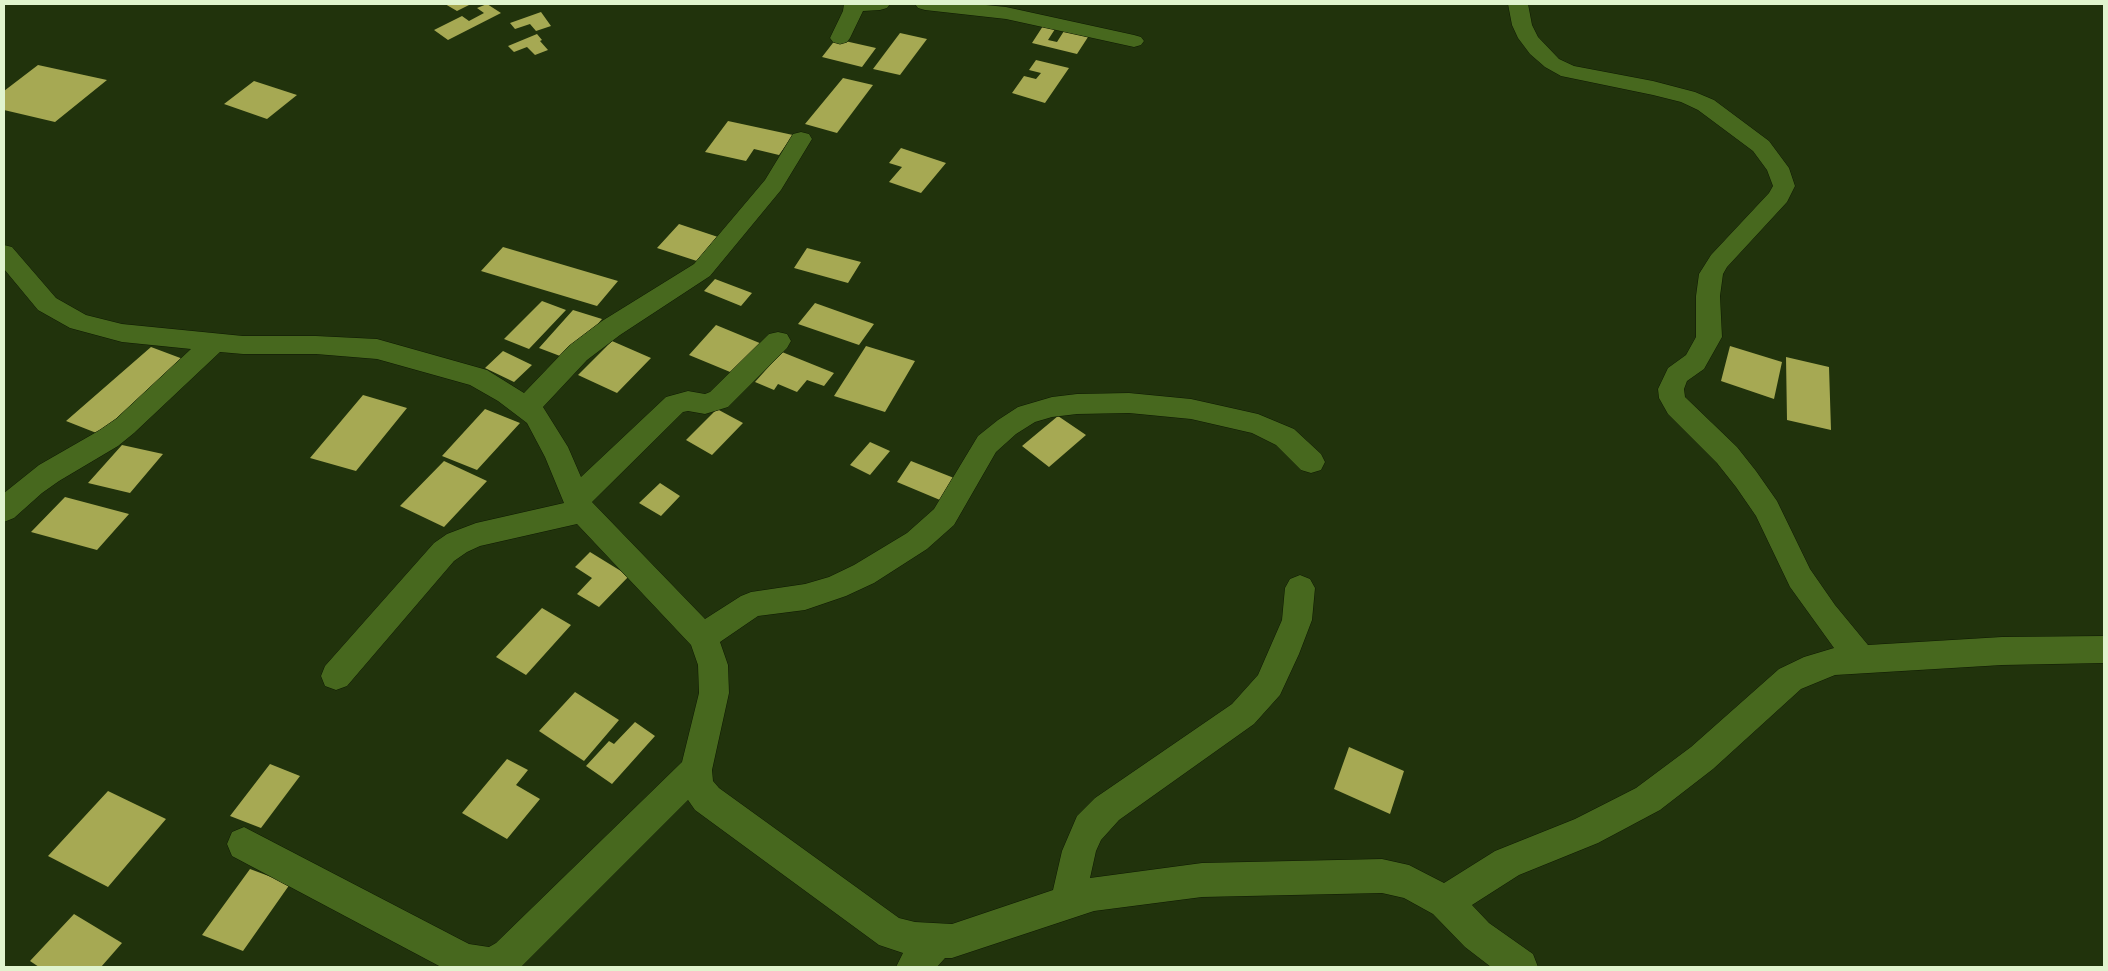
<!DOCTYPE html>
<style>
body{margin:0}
#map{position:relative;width:2108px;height:971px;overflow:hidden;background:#21330c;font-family:"Noto Sans",sans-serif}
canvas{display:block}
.frame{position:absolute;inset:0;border:5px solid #e0f4ce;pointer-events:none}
</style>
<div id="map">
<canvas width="2108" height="971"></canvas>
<div class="frame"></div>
</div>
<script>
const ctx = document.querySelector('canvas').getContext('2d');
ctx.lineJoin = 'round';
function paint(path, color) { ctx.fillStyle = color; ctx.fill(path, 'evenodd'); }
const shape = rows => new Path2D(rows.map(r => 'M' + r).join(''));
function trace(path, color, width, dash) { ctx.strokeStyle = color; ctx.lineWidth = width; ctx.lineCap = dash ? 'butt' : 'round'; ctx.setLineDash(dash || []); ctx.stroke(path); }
const building = shape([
 [445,4,471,4,457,11],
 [487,4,501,13,448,40,434,30,462,16,469,21,484,13,477,8],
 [541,12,551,26,536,31,530,24,515,29,510,23],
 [1043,26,1055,29,1048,40,1057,42,1064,31,1088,37,1077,54,1032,43],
 [900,33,927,39,900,75,873,69],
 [537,34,542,40,540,41,548,50,535,55,527,47,514,52,508,46],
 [836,39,876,48,862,67,822,57],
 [1036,60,1069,68,1045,103,1012,93,1024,76,1036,79,1041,73,1029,70],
 [38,65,107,80,55,122,4,110,4,91],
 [843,78,873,85,837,133,805,124],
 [254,81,297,95,267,119,224,104],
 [728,121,793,135,779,155,754,149,746,161,705,152],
 [901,148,946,163,921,193,889,182,902,167,889,163],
 [679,224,724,239,703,263,657,248],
 [503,247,618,281,597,306,481,271],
 [807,248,861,262,848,283,794,268],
 [715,279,752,293,741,306,704,291],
 [542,301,566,310,529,349,504,339],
 [815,303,874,324,859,345,798,324],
 [573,310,602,319,568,359,539,348],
 [716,325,762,344,735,374,689,355],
 [612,341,651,358,617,393,578,375],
 [866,346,915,361,885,412,834,396],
 [1730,346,1782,362,1774,399,1721,381],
 [151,347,183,359,99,434,66,421],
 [503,351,532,365,514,382,485,368],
 [782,352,834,373,824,386,807,380,797,392,778,384,774,390,755,382],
 [1786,357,1829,367,1831,430,1787,420],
 [363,395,407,408,356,471,310,458],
 [485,409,520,423,477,470,442,456],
 [717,409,743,423,712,455,686,440],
 [1058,416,1086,435,1049,467,1022,446],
 [870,442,890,451,870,475,850,465],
 [122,445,163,454,130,493,88,483],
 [444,461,487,481,444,527,400,506],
 [911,461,954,478,940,500,897,482],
 [660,483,680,496,661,516,639,503],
 [65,497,129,514,97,550,31,532],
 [590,552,629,576,599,607,577,594,592,578,575,567],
 [542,608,571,625,526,675,496,657],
 [575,692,619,720,584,761,539,731],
 [635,722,655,736,612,784,586,766,609,741,614,744],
 [1349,747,1404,771,1390,814,1334,789],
 [507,759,528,770,516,785,540,799,507,839,462,813],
 [270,764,300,776,261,828,230,816],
 [108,791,166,819,108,887,48,856],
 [250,869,290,884,243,951,202,935],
 [74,914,122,943,101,967,39,967,30,961]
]);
const street = shape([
 [844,4,890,4,887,8,880,10,863,11,850,38,847,42,840,44,833,42,830,38,843,11,844,4],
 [915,4,976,4,1006,7,1134,35,1141,37,1144,41,1141,45,1134,47,1006,19,925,10,918,8,915,4],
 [1508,4,1528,4,1532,25,1538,37,1559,59,1574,66,1653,81,1695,92,1714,100,1769,141,1789,168,1795,186,1787,202,1727,267,1723,274,1720,296,1722,337,1704,369,1687,381,1684,389,1685,397,1737,447,1756,471,1777,501,1810,569,1835,605,1868,645,2002,637,2104,636,2104,663,2002,665,1835,675,1801,689,1713,769,1660,810,1598,843,1519,875,1472,905,1489,923,1533,954,1538,967,1491,967,1465,947,1433,914,1404,898,1382,893,1202,897,1094,911,952,958,945,958,937,967,896,967,903,953,879,945,695,810,688,800,521,967,441,967,232,856,227,844,232,832,244,827,469,944,489,947,496,943,682,762,699,693,698,665,691,645,577,524,480,546,467,552,454,561,347,686,336,690,325,686,321,676,325,666,434,543,447,534,476,523,564,503,545,457,527,423,498,401,470,385,377,359,316,354,243,354,220,352,134,433,118,446,59,481,42,493,14,518,4,522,4,493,39,465,100,430,116,419,191,349,122,342,70,328,38,310,4,269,4,245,12,247,56,298,86,315,122,324,243,336,316,336,377,339,487,370,524,393,569,346,602,321,694,264,765,180,793,134,801,132,809,134,812,139,781,190,710,276,620,335,587,360,543,407,568,447,581,477,666,397,688,391,705,394,710,392,769,334,778,332,787,334,791,341,787,348,728,407,705,414,688,411,683,412,592,502,705,619,741,596,751,592,805,584,829,577,854,565,907,533,934,509,978,436,998,420,1018,407,1052,397,1077,394,1129,393,1191,399,1258,414,1294,429,1321,454,1325,462,1321,470,1311,473,1301,470,1276,445,1252,433,1191,419,1129,413,1077,414,1052,417,1035,422,1016,434,996,452,954,525,927,549,874,583,846,596,805,610,758,616,720,642,728,665,729,693,712,770,713,781,719,788,899,918,915,922,952,924,1053,890,1062,851,1077,816,1095,798,1232,704,1258,675,1282,620,1285,588,1290,579,1300,575,1310,579,1315,588,1312,620,1299,654,1280,695,1254,724,1119,820,1101,840,1096,851,1090,878,1202,863,1382,859,1409,865,1444,883,1495,851,1575,819,1636,788,1691,747,1779,669,1804,657,1834,648,1790,587,1756,516,1736,487,1717,463,1668,414,1659,398,1658,389,1668,368,1686,355,1696,337,1696,296,1699,274,1711,255,1769,193,1773,186,1767,170,1753,151,1698,110,1681,102,1653,95,1561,76,1545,67,1530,54,1518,38,1512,25,1508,4]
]);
paint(building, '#a6a953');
trace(street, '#0e1903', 1);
paint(street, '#47681e');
</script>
